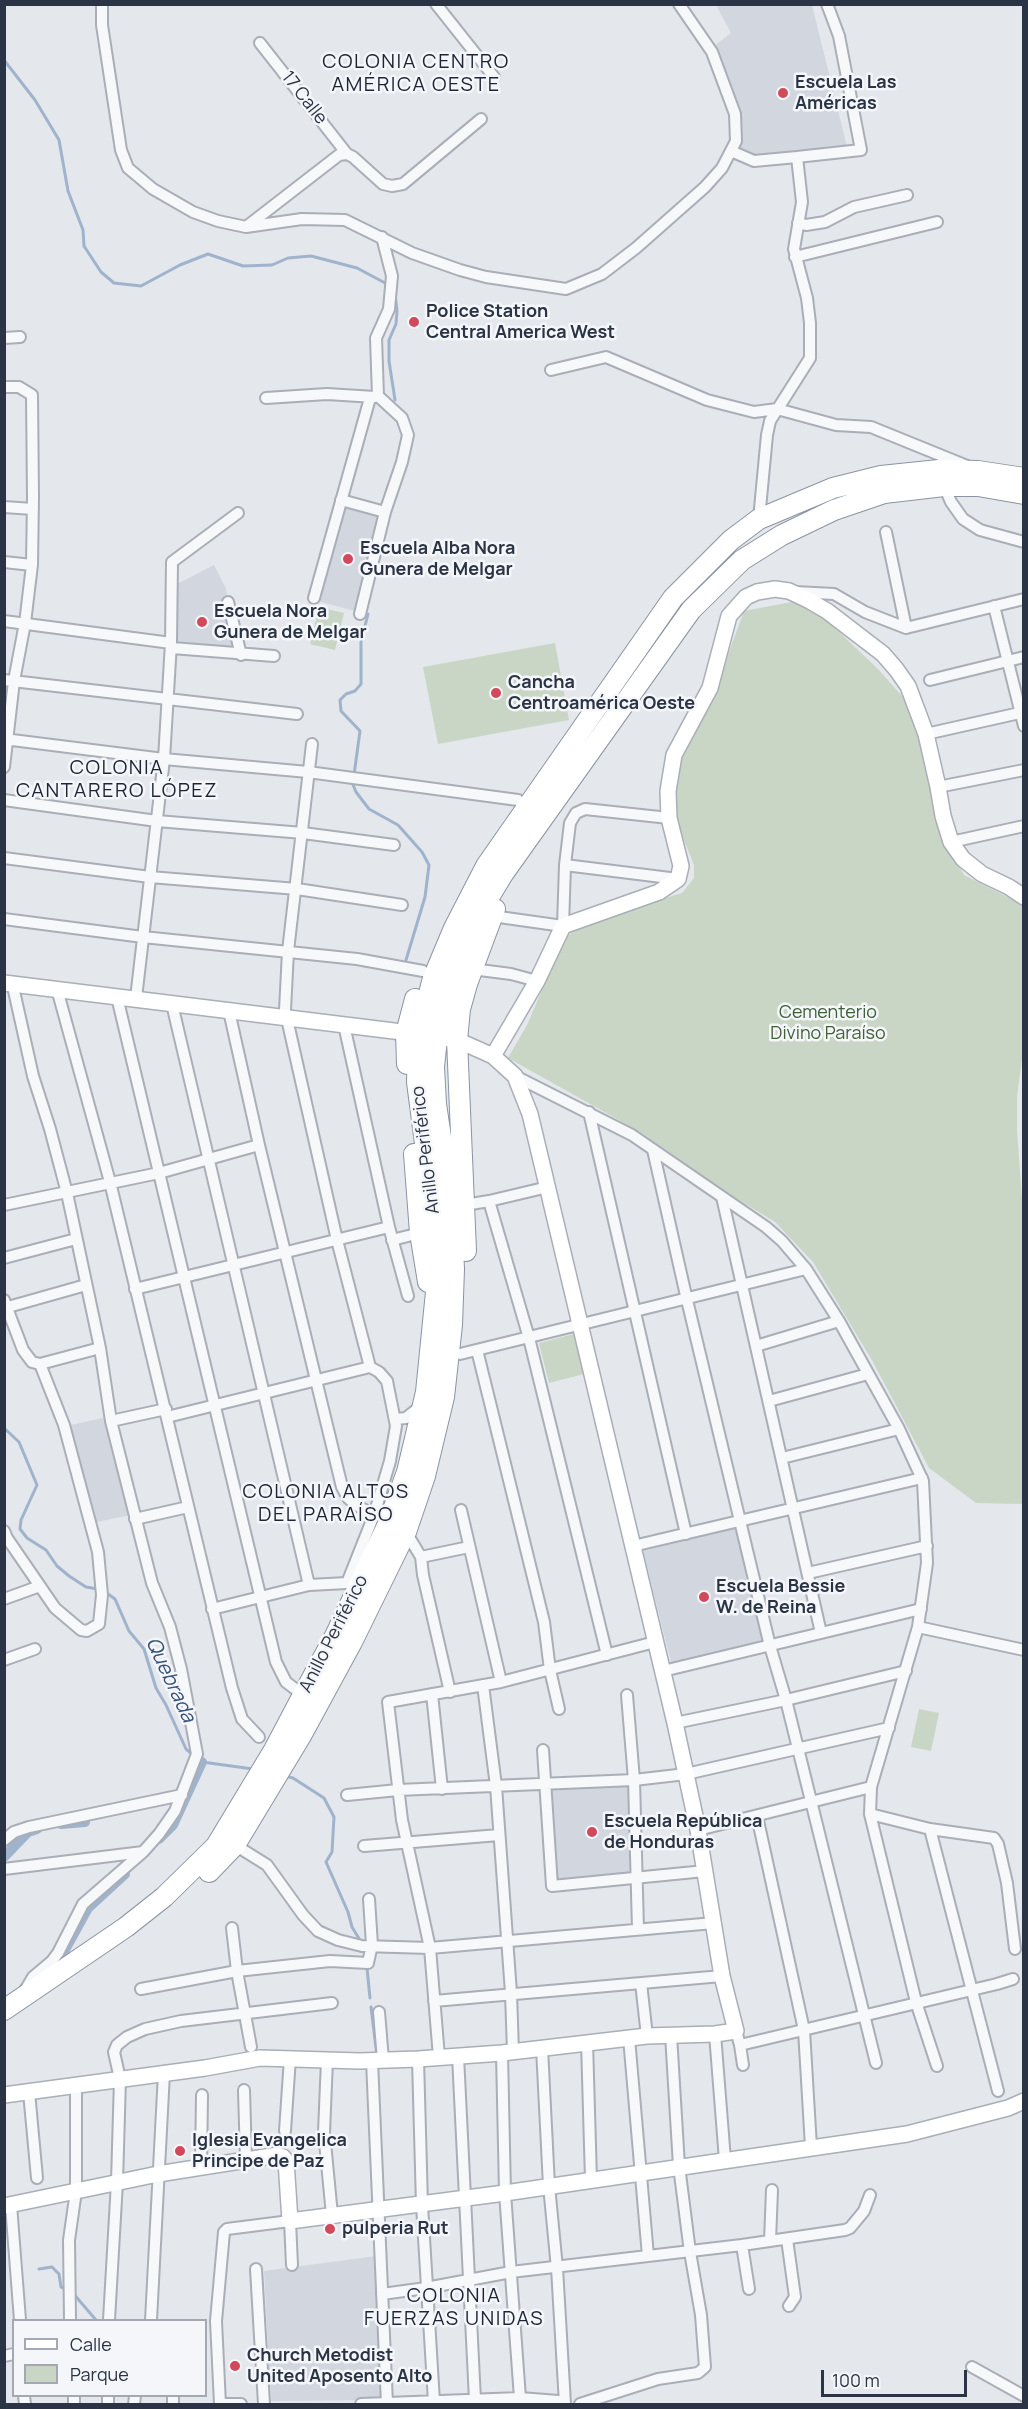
<!DOCTYPE html>
<meta charset="utf-8">
<style>
body{margin:0}
#map{position:relative;width:1028px;height:2409px;overflow:hidden;background:#e4e7ec;font-family:Manrope,sans-serif}
canvas{display:block}
.frame{position:absolute;inset:0;border:6px solid #2b3445;pointer-events:none}
.legend{position:absolute;left:12px;top:2319px;width:195px;height:78px;box-sizing:border-box;background:#f4f6f9;border:2px solid #a4a8b1;margin:0;padding:8px 10px;list-style:none;font-size:18px;color:#2b3445}
.legend li{display:flex;align-items:center;gap:12px;height:30px}
.legend b{width:30px;border:2px solid #a4a8b1}
.scale{position:absolute;left:821px;top:2370px;width:146px;height:27px;box-sizing:border-box;border:3px solid #2b3445;border-top:0;padding-left:8px;font-size:18px;line-height:21px;white-space:nowrap;color:#2b3445;-webkit-text-stroke:4px #f4f6f9;paint-order:stroke}
</style>
<div id="map">
<canvas width="1028" height="2409"></canvas>
<div class="frame"></div>
<ul class="legend">
<li><b style="height:8px;background:#fff"></b>Calle</li>
<li><b style="height:16px;background:#c9d6c5"></b>Parque</li>
</ul>
<div class="scale">100 m</div>
</div>
<script>
const ctx = document.querySelector('canvas').getContext('2d');
ctx.lineJoin = 'round';
function paint(path, color) { ctx.fillStyle = color; ctx.fill(path, 'evenodd'); }
const shape = rows => new Path2D(rows.map(r => 'M' + r).join(''));
function trace(path, color, width, dash) { ctx.strokeStyle = color; ctx.lineWidth = width; ctx.lineCap = dash ? 'butt' : 'round'; ctx.setLineDash(dash || []); ctx.stroke(path); }
function label(font, color, halo, rows, align = 'center') {
  ctx.font = font + ' Manrope,sans-serif'; ctx.lineWidth = 5; ctx.setLineDash([]); ctx.textBaseline = 'middle'; ctx.strokeStyle = halo; ctx.fillStyle = color; for (const [text, x, y, turn = 0] of rows) {
    ctx.save(); ctx.translate(x, y); ctx.rotate((+turn || 0) * Math.PI / 180); ctx.textAlign = isNaN(turn) ? turn : align; if (halo) ctx.strokeText(text, 0, 0); ctx.fillText(text, 0, 0); ctx.restore();
  }
}
const built = shape([
 [716,5,812,5,847,147,756,159,737,151,739,114,726,73,713,47,731,33],
 [343,507,378,517,355,611,317,601],
 [214,565,226,589,227,599,223,600,237,650,174,645,175,585],
 [107,1417,130,1515,92,1523,67,1426],
 [735,1528,766,1644,672,1666,643,1551],
 [631,1785,633,1876,556,1884,549,1787],
 [376,2256,382,2400,271,2401,264,2271]
]);
const green = shape([
 [792,602,815,609,878,669,902,696,915,723,943,837,964,875,1023,905,1024,1044,1017,1096,1017,1130,1024,1227,1023,1504,976,1503,929,1468,873,1362,813,1262,775,1222,726,1192,642,1133,508,1058,527,1025,564,939,576,929,616,913,682,893,694,878,694,865,674,815,676,780,680,755,714,693,744,611],
 [319,607,344,613,335,650,310,644],
 [555,643,569,720,438,744,423,667],
 [578,1333,588,1373,549,1383,539,1343],
 [919,1709,939,1713,931,1751,911,1747]
]);
const stream = shape([
 [4,60,35,100,59,140,68,191,83,230,84,246,101,272,114,283,141,286,180,265,208,254,243,266,272,265,288,258,311,256,357,268,387,284],
 [395,293,397,311,396,324,389,340,389,361,395,400],
 [354,775,360,731,341,711,340,700,346,694,355,691,361,684,361,642,368,614],
 [352,782,356,792,369,809,398,825,422,852,429,865,425,897,406,960],
 [4,1428,19,1442,37,1485,21,1520,20,1529,27,1538,46,1550,57,1566,69,1576,86,1587,98,1589],
 [104,1591,115,1599,129,1631,144,1649,156,1688,166,1705,186,1749,193,1755],
 [199,1759,202,1762,253,1769],
 [285,1776,293,1778,324,1798,334,1817,332,1852,326,1862,348,1912,352,1927,361,1942],
 [367,1968,370,1998],
 [371,2007,377,2056],
 [39,2269,52,2267,59,2274,61,2287,66,2289],
 [72,2292,96,2320]
]);
const canal = shape([
 [61,1824,85,1822],
 [159,1839,173,1825,202,1762],
 [4,1857,28,1832,37,1829],
 [56,1966,88,1908,125,1874]
]);
const street = shape([
 [102,4,102,25,121,150,128,168,153,189,193,212,218,221,246,227,302,219,345,220,412,253,460,270,486,277,566,289,602,274,636,248,705,187,722,168,736,141,735,114,712,52,679,4],
 [436,4,494,77],
 [260,43,347,154],
 [731,151,754,161,797,157,802,202,794,249,807,298,810,323,810,358,770,421,767,435,759,519],
 [797,157,861,150,839,36,827,4],
 [798,223,806,225,825,222,854,207,907,195],
 [246,227,339,155,347,154,353,157,383,184,392,186,403,184,481,119],
 [795,257,937,222],
 [4,338,20,337],
 [551,370,606,357,707,400,754,412,777,409,836,425,871,427,967,466],
 [4,387,19,387,32,395,33,497,32,565,25,623,14,681,4,767],
 [266,398,327,394,375,397],
 [944,486,951,502,963,519,980,530,1024,542],
 [341,500,385,512],
 [4,507,33,509],
 [886,532,906,628],
 [4,562,32,565],
 [795,592,834,594,865,612,906,628,1024,599],
 [314,598,370,398],
 [228,602,241,655],
 [994,606,1024,726],
 [360,614,385,512,402,462,408,435,402,418,378,396,376,338,389,309,392,276,382,237],
 [4,621,171,643,164,759,136,998],
 [171,643,172,562,238,513],
 [172,648,274,656],
 [4,680,297,714],
 [930,680,1024,657],
 [926,734,1024,712],
 [4,739,164,759,308,772,518,800],
 [938,787,1024,770],
 [4,800,157,821,303,833,394,845],
 [951,842,1024,826],
 [4,858,150,877,297,889,402,905],
 [565,865,678,879],
 [492,916,563,926,565,865,570,823,576,813,585,809,669,818],
 [4,919,143,937,357,959,423,971],
 [472,969,511,974,537,981],
 [12,982,33,1076,50,1129,67,1193,100,1348,111,1421,152,1583,170,1627,181,1669,197,1754,175,1811,159,1834,143,1852,83,1904,58,1953,52,1961,33,1977,24,1992],
 [57,989,110,1182,232,1688,242,1719,259,1737],
 [117,997,276,1662,286,1682,303,1695],
 [172,1004,309,1585],
 [229,1011,259,1145,342,1487,348,1498,356,1505,374,1515],
 [344,1025,389,1227,408,1296],
 [515,1076,632,1135,766,1227,782,1241,806,1269,839,1321,899,1429,923,1481,927,1563,918,1627,871,1787,870,1814,916,2002,937,2066],
 [589,1112,686,1534],
 [653,1150,687,1300,770,1646,786,1700,876,2063],
 [722,1197,821,1633],
 [489,1201,548,1187],
 [4,1205,159,1173,259,1145],
 [465,1205,489,1201,529,1338,607,1655],
 [392,1240,420,1233],
 [4,1258,76,1239],
 [135,1289,389,1227],
 [4,1300,23,1350,32,1362,40,1364],
 [8,1307,86,1285],
 [756,1346,839,1321],
 [477,1350,544,1622,550,1670,559,1709],
 [460,1354,806,1269],
 [769,1401,868,1374],
 [167,1417,370,1367],
 [396,1419,406,1418,421,1406],
 [111,1421,166,1409],
 [782,1458,899,1429],
 [461,1510,501,1682],
 [135,1519,188,1507],
 [4,1531,7,1538,55,1608,81,1630,87,1631,99,1624,102,1595,98,1552,64,1425,40,1364,100,1348],
 [406,1532,421,1557,423,1575,450,1692],
 [633,1546,922,1478],
 [421,1557,469,1547],
 [808,1573,927,1546],
 [4,1599,40,1586],
 [212,1609,309,1585,347,1583,374,1515,390,1461,396,1426,387,1381,379,1372,370,1367,337,1240,285,1010,288,951,312,744],
 [918,1627,1024,1650],
 [4,1660,35,1649],
 [663,1671,921,1609],
 [483,1685,496,1786,511,1993,513,2052],
 [432,1694,442,1789],
 [627,1695,634,1780,638,1929],
 [675,1723,786,1700,906,1671],
 [543,1750,552,1886,705,1871],
 [347,1795,398,1790,634,1780,686,1774,889,1728],
 [870,1814,930,1829,994,1838,998,1844,1007,1883,1015,1949],
 [757,1816,804,2030,811,2147],
 [930,1829,998,2091],
 [698,1830,871,1787],
 [4,1840,14,1832,29,1827,182,1795],
 [235,1845,267,1865,303,1915,318,1931,338,1940,362,1946,430,1948,714,1923],
 [364,1846,499,1835],
 [4,1869,143,1852],
 [232,1928,237,1971,251,2047],
 [641,1983,647,2036],
 [141,1989,237,1971,330,1961,368,1963,372,1945,369,1899],
 [434,2001,722,1976],
 [379,2012,383,2060],
 [736,2031,740,2045,997,1984,1013,1979],
 [715,2034,725,2160],
 [629,2038,648,2256],
 [587,2042,591,2180],
 [740,2045,743,2065],
 [542,2048,549,2186,557,2268,565,2404],
 [502,2053,505,2193,520,2398],
 [458,2056,475,2400],
 [439,2057,430,1948,402,1820,388,1702,501,1682,655,1642],
 [418,2059,422,2205,434,2402],
 [327,2060,324,2132,332,2215],
 [372,2061,387,2404],
 [244,2090,246,2160],
 [29,2092,37,2178],
 [285,2131,290,2058],
 [201,2167,202,2095],
 [11,2205,20,2320],
 [787,2239,795,2297,789,2306],
 [770,2241,772,2190],
 [742,2245,749,2289],
 [256,2269,264,2404],
 [382,2294,426,2288,511,2272,742,2245,845,2230,850,2228,864,2211,870,2195],
 [70,2320,69,2240,76,2191,76,2086],
 [109,2320,117,2182,120,2079,114,2052,117,2045,127,2037,145,2029,181,2021,332,2003],
 [151,2320,164,2073],
 [4,2356,14,2354],
 [972,2367,1024,2396],
 [24,2396,25,2404],
 [74,2396,74,2404],
 [108,2396,108,2404],
 [173,2396,173,2404],
 [134,2404,135,2396],
 [220,2404,216,2321,224,2232,227,2229,290,2221,292,2265],
 [220,2404,241,2404],
 [361,2404,520,2398,558,2401,561,2404],
 [580,2404,658,2379,698,2373,705,2367,701,2315,690,2252,679,2166,671,2035]
]);
const secondary = shape([
 [4,983,410,1033],
 [493,1056,537,981,563,926,659,892,678,879,681,866,669,818,668,791,674,755,710,688,729,616,746,597,757,592,775,589,789,591,808,600,827,611,883,654,896,669,908,686,926,734,938,787,943,816,951,842,963,859,982,874,1009,887,1024,897],
 [4,2095,205,2068,260,2058,360,2061,418,2059,502,2053,647,2036,715,2034,736,2031,722,1976,698,1830,675,1723,530,1114,515,1076,493,1056,457,1040,449,1039],
 [4,2206,158,2174,278,2155,283,2157,286,2161,290,2221,505,2193,907,2134,1008,2108,1024,2101]
]);
const highway = shape([
 [407,1064,406,1033,415,999],
 [414,1154,420,1233,428,1282],
 [466,1251,457,1040,460,1009,467,984,495,909],
 [209,1872,235,1845,302,1734,352,1642,406,1532,425,1476,444,1397,452,1325,454,1269,451,1204,436,1104,434,1067,438,1029,443,1005,467,940,483,907,503,874,691,610,742,560,782,535,834,510,884,493,944,486,978,486,1024,494],
 [4,2010,126,1927,164,1897,216,1846,274,1750,303,1695,335,1636,387,1526,407,1472,426,1392,438,1272,435,1220,417,1082,418,1050,424,1013,433,978,454,928,486,866,673,598,731,540,759,519,833,488,881,476,939,470,978,471,1024,478]
]);
const markers = [
 [783,93,6,"#d1495b"],
 [414,322,6,"#d1495b"],
 [348,559,6,"#d1495b"],
 [202,622,6,"#d1495b"],
 [496,693,6,"#d1495b"],
 [704,1597,6,"#d1495b"],
 [592,1832,6,"#d1495b"],
 [180,2151,6,"#d1495b"],
 [330,2229,6,"#d1495b"],
 [235,2366,6,"#d1495b"]
];
const poiNames = [
 ["Escuela Las",795,83],
 ["Américas",795,104],
 ["Police Station",426,312],
 ["Central America West",426,333],
 ["Escuela Alba Nora",360,549],
 ["Gunera de Melgar",360,570],
 ["Escuela Nora",214,612],
 ["Gunera de Melgar",214,633],
 ["Cancha",508,683],
 ["Centroamérica Oeste",508,704],
 ["Escuela Bessie",716,1587],
 ["W. de Reina",716,1608],
 ["Escuela República",604,1822],
 ["de Honduras",604,1843],
 ["Iglesia Evangelica",192,2141],
 ["Principe de Paz",192,2162],
 ["pulperia Rut",342,2229],
 ["Church Metodist",247,2356],
 ["United Aposento Alto",247,2377]
];
const streetNames = [
 ["17 Calle",304,98,52],
 ["Anillo Periférico",426,1150,-97],
 ["Anillo Periférico",334,1634,-63]
];
const parkNames = [
 ["Cementerio",828,1013],
 ["Divino Paraíso",828,1034]
];
const neighbourhoodNames = [
 ["COLONIA CENTRO",416,62],
 ["AMÉRICA OESTE",416,85],
 ["COLONIA",117,768],
 ["CANTARERO LÓPEZ",117,791],
 ["COLONIA ALTOS",326,1492],
 ["DEL PARAÍSO",326,1515],
 ["COLONIA",454,2296],
 ["FUERZAS UNIDAS",454,2319]
];
const waterNames = [
 ["Quebrada",170,1680,65]
];
paint(built, '#d2d6de');
paint(green, '#c9d6c5');
trace(stream, '#9fb4cc', 3);
trace(canal, '#9fb4cc', 10);
trace(street, '#a9aeb7', 14);
trace(secondary, '#a9aeb7', 18);
trace(highway, '#8b94a3', 22);
trace(street, '#f7f8fa', 10);
trace(secondary, '#fff', 15);
trace(highway, '#fff', 20);
for (const [x, y, r, color] of markers) { const dot = new Path2D(); dot.arc(x, y, r, 0, 2 * Math.PI); ctx.fillStyle = color; ctx.fill(dot); trace(dot, '#f4f6f9', 2); }
label('bold 18px', '#2b3445', '#f4f6f9', poiNames, 'left');
label('18px', '#2b3445', '#f4f6f9', streetNames);
label('18px', '#3f6138', '#f4f6f9', parkNames);
ctx.letterSpacing = '1.5px';
label('20px', '#1d2536', '#f4f6f9', neighbourhoodNames);
ctx.letterSpacing = '0px';
label('italic 20px', '#34527a', '#f4f6f9', waterNames);
</script>
